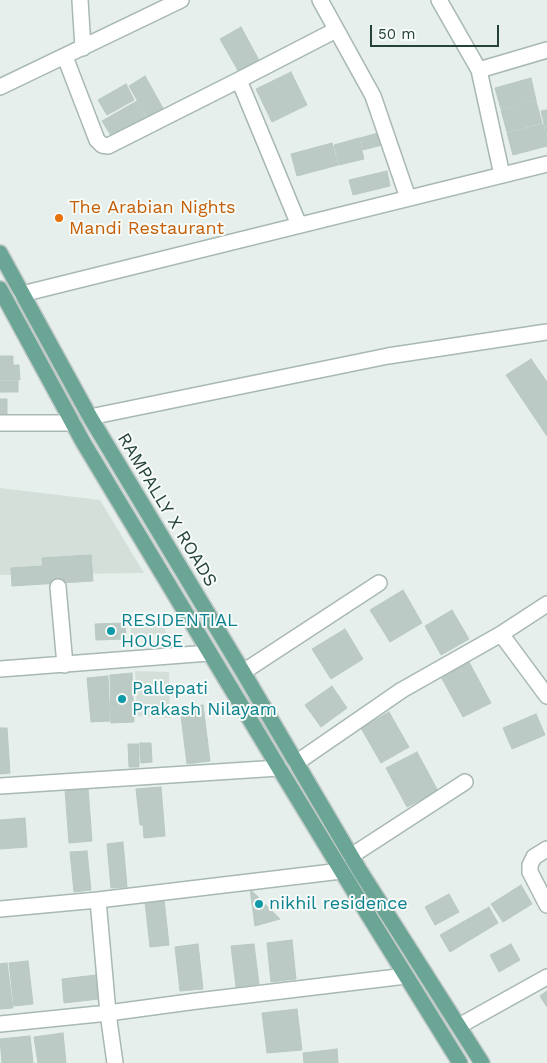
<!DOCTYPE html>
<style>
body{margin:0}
#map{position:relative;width:547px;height:1063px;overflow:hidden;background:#e6efeb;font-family:"Work Sans",sans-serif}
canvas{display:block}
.scale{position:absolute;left:370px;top:25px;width:129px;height:22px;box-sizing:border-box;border:2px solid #24423a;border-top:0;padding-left:6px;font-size:15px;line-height:18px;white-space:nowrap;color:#24423a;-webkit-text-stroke:4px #f7fbf9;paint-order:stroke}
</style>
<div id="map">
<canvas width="547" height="1063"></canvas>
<div class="scale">50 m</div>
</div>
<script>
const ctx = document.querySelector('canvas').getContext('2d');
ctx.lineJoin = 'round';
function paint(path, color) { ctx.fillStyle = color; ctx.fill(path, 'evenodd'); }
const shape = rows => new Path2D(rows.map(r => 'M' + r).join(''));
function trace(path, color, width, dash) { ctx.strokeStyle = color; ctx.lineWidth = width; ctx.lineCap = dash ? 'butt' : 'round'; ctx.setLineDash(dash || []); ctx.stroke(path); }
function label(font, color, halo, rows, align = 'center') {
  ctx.font = font + ' "Work Sans",sans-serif'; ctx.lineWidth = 4; ctx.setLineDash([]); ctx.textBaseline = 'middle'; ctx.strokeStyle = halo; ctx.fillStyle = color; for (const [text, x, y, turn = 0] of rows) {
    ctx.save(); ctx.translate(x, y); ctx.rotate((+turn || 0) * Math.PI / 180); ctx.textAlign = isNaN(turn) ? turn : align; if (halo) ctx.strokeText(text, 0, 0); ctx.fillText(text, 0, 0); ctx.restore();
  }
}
const built = shape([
 [0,488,100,500,144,573,0,575],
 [163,620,166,633,132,637,129,622],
 [135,671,169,672,170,718,137,716]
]);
const building = shape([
 [241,27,260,62,240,74,220,39,241,27],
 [291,72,307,105,272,122,256,89,291,72],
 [145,76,164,110,148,119,129,86,145,76],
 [531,78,536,100,501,109,495,88,531,78],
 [126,84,134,100,107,115,98,100,126,84],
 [137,101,146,118,112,137,102,121,137,101],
 [536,101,542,123,507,132,501,110,536,101],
 [547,110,547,135,541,111,547,110],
 [543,124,547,139,547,146,513,155,507,133,543,124],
 [378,133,382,145,363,150,360,138,378,133],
 [359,138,364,159,339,165,334,145,359,138],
 [332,143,338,165,297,176,291,154,332,143],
 [387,171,390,186,353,195,349,180,387,171],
 [0,356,13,356,13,365,19,365,20,380,0,380,0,356],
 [531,359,547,382,547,436,506,375,531,359],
 [0,381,18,381,18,392,0,392,0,381],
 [0,399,7,399,7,417,0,417,0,399],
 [91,555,93,581,12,586,11,568,43,566,42,558,91,555],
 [403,590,422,623,390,642,370,610,403,590],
 [452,610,469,639,441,655,425,626,452,610],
 [125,623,126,639,96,640,95,624,125,623],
 [345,629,363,659,331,679,312,649,345,629],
 [469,662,491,703,463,717,441,677,469,662],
 [132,673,134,722,111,723,110,675,132,673],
 [108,676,110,721,91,722,87,678,108,676],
 [332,686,347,708,321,727,305,705,332,686],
 [203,705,210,761,187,764,180,708,203,705],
 [389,712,409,747,381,763,361,728,389,712],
 [536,714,545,735,512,749,503,728,536,714],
 [0,728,7,728,10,773,0,774,0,728],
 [140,743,151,743,152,762,141,763,140,743],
 [128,744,139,744,139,767,129,767,128,744],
 [417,752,438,791,407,807,386,768,417,752],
 [161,787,165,836,144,838,143,825,140,825,136,789,161,787],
 [88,788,92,841,69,843,65,790,88,788],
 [25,818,27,847,0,849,0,820,25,818],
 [123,842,127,887,111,888,107,844,123,842],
 [87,851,91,890,74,892,70,852,87,851],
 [521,885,532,904,503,922,491,904,521,885],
 [250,889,280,919,255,926,250,889],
 [449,894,459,912,435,925,425,907,449,894],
 [164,899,169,945,150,947,145,902,164,899],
 [489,907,498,923,450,952,440,935,489,907],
 [292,940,296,979,271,982,267,943,292,940],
 [198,944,203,989,180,991,175,947,198,944],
 [254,944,259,984,236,987,231,946,254,944],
 [511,944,520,960,499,972,490,955,511,944],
 [28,961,33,1004,14,1006,9,963,28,961],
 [7,963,13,1008,0,1009,0,964,7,963],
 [96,975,99,999,64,1003,62,979,96,975],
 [547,991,547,1007,540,996,547,991],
 [297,1009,302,1050,267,1053,262,1013,297,1009],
 [63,1033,66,1063,38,1063,34,1037,63,1033],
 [30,1036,33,1063,2,1063,0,1039,30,1036],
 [337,1049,338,1063,304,1063,303,1053,337,1049]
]);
const minor = shape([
 [80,0,83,48],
 [320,0,373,96,408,198],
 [439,0,479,70,502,175],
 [65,57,97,140,102,145,108,146,239,80,299,225],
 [479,70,547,50],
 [239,80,336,30],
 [0,87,181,0],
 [22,294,547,164],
 [90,417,388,356,547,332],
 [0,423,73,423],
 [58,587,65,665],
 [501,634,547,696],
 [0,669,209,653],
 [243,672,379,583],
 [296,763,402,690,501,634,547,604],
 [0,786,279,768],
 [547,849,534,857,530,865,530,872,547,905],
 [351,856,465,782],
 [98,900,108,1013,115,1063],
 [0,909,98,900,341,871],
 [0,1024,108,1013,197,1001,406,976],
 [459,1026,547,977]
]);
const major = shape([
 [0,253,90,417,243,672,360,871,482,1063],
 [0,289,83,442,279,768,369,916,460,1063]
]);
const markers = [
 [59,218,5,"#e8710a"],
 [111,631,5,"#0f9aa8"],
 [122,699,5,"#0f9aa8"],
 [259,904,5,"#0f9aa8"]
];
const foodNames = [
 ["The Arabian Nights",69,208],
 ["Mandi Restaurant",69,229]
];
const streetNames = [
 ["RAMPALLY X ROADS",167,510,59]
];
const cultureNames = [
 ["RESIDENTIAL",121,621],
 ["HOUSE",121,642],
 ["Pallepati",132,689],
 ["Prakash Nilayam",132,710],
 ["nikhil residence",269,904]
];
paint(built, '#d4dfda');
paint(building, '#bbcac4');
trace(building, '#b8c9c2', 1);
trace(minor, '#a8b8b2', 18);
trace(major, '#c2cac8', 18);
trace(minor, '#fff', 15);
trace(major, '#6aa596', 15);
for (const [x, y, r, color] of markers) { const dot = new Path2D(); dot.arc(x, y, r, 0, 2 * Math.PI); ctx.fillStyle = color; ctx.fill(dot); trace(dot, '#f7fbf9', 2); }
label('18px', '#c56008', '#f7fbf9', foodNames, 'left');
label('18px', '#24423a', '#f7fbf9', streetNames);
label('18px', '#0d838f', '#f7fbf9', cultureNames, 'left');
</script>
